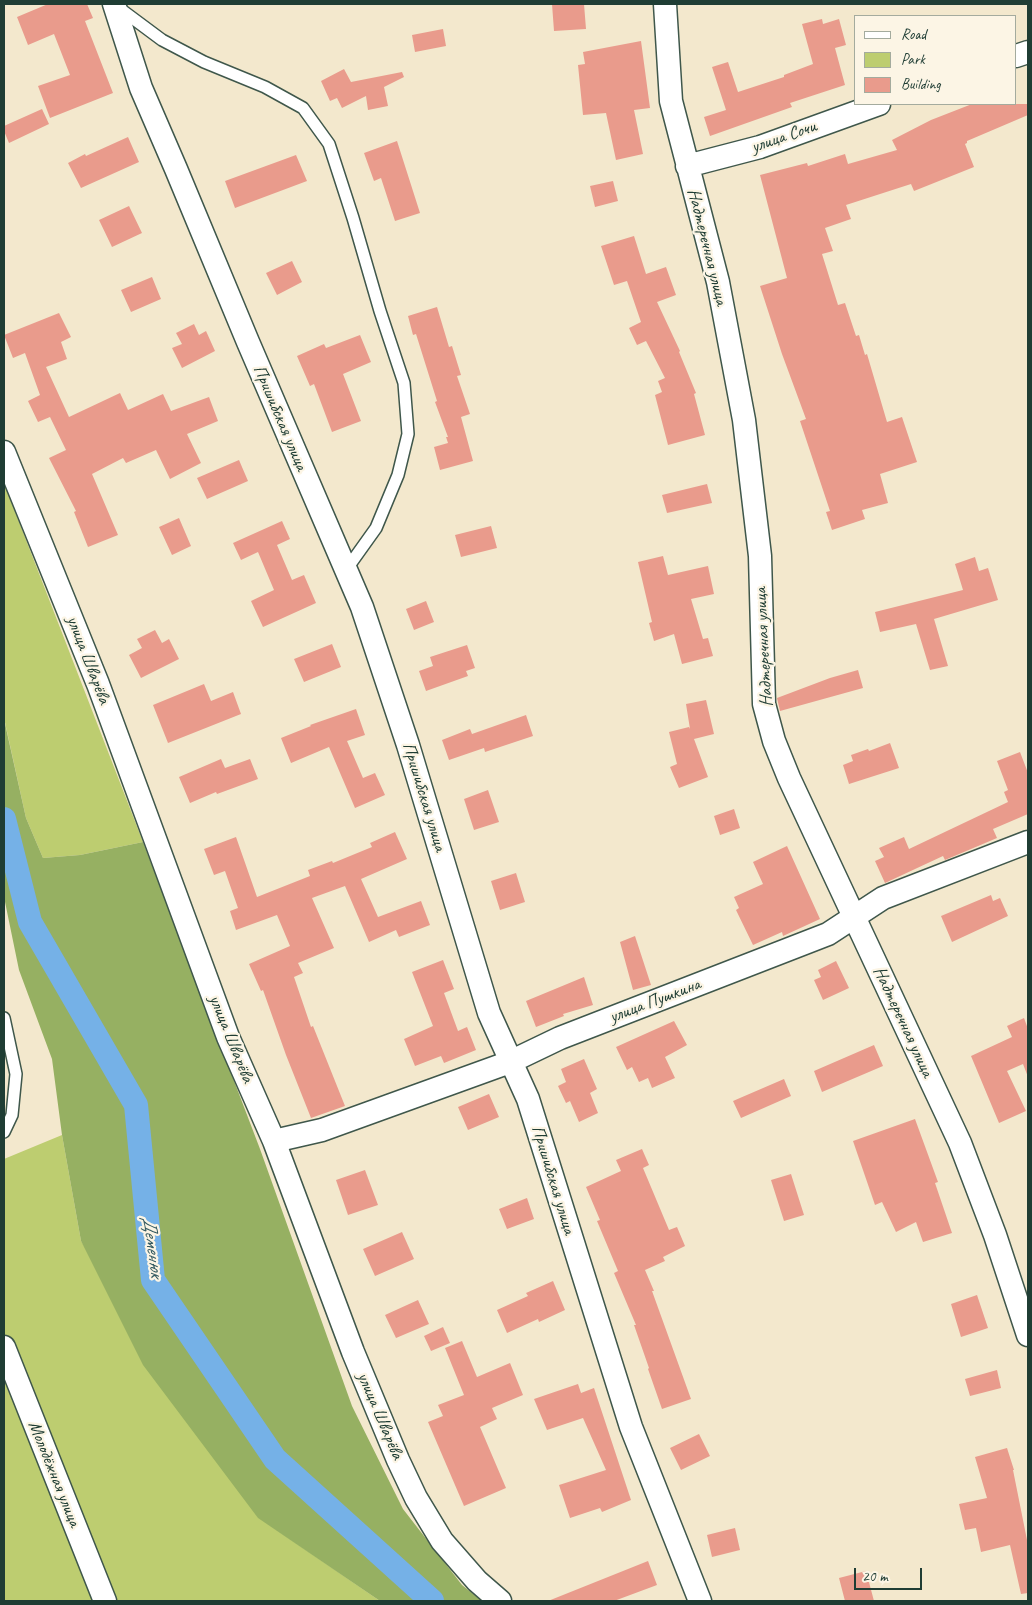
<!DOCTYPE html>
<meta charset="utf-8">
<style>
body{margin:0}
#map{position:relative;width:1032px;height:1605px;overflow:hidden;background:#f3e8cd;font-family:Caveat,sans-serif}
canvas{display:block}
.frame{position:absolute;inset:0;border:5px solid #1f3d34;pointer-events:none}
.legend{position:absolute;left:854px;top:15px;width:162px;height:90px;box-sizing:border-box;background:#fcf5e5;border:1px solid #a4ab9e;margin:0;padding:6px 9px;list-style:none;font-size:15px;color:#1f3d34}
.legend li{display:flex;align-items:center;gap:10px;height:25px}
.legend b{width:25px;border:1px solid #a4ab9e}
.scale{position:absolute;left:854px;top:1568px;width:68px;height:22px;box-sizing:border-box;border:2px solid #1f3d34;border-top:0;padding-left:6px;font-size:15px;line-height:18px;white-space:nowrap;color:#1f3d34;-webkit-text-stroke:4px #fcf5e5;paint-order:stroke}
</style>
<div id="map">
<canvas width="1032" height="1605"></canvas>
<div class="frame"></div>
<ul class="legend">
<li><b style="height:6px;background:#fff"></b>Road</li>
<li><b style="height:14px;background:#bdcd70"></b>Park</li>
<li><b style="height:14px;background:#e99b8c"></b>Building</li>
</ul>
<div class="scale">20 m</div>
</div>
<script>
const ctx = document.querySelector('canvas').getContext('2d');
ctx.lineJoin = 'round';
function paint(path, color) { ctx.fillStyle = color; ctx.fill(path, 'evenodd'); }
const shape = rows => new Path2D(rows.map(r => 'M' + r).join(''));
function trace(path, color, width, dash) { ctx.strokeStyle = color; ctx.lineWidth = width; ctx.lineCap = dash ? 'butt' : 'round'; ctx.setLineDash(dash || []); ctx.stroke(path); }
function label(font, color, halo, rows, align = 'center') {
  ctx.font = font + ' Caveat,sans-serif'; ctx.lineWidth = 4.5; ctx.setLineDash([]); ctx.textBaseline = 'middle'; ctx.strokeStyle = halo; ctx.fillStyle = color; for (const [text, x, y, turn = 0] of rows) {
    ctx.save(); ctx.translate(x, y); ctx.rotate((+turn || 0) * Math.PI / 180); ctx.textAlign = isNaN(turn) ? turn : align; if (halo) ctx.strokeText(text, 0, 0); ctx.fillText(text, 0, 0); ctx.restore();
  }
}
const green = shape([
 [4,483,143,842,80,855,43,858,26,818,4,718],
 [62,1135,81,1241,258,1517,380,1601,4,1601,4,1159]
]);
const forest = shape([
 [4,719,26,818,43,858,80,855,143,842,260,1149,352,1406,403,1509,462,1585,482,1601,380,1601,258,1518,143,1365,81,1241,62,1135,52,1059,19,970,4,897]
]);
const canal = shape([
 [4,819,30,922,136,1105,153,1280,275,1459,432,1601]
]);
const building = shape([
 [48,4,87,4,93,18,85,21,113,93,50,118,38,86,70,75,54,34,28,45,17,17],
 [552,4,584,4,586,29,554,31],
 [822,19,823,24,839,19,846,45,835,48,845,85,790,103,792,107,710,136,704,117,726,110,712,67,728,62,738,92,784,77,784,75,813,64,802,24],
 [443,29,446,46,415,52,412,35],
 [641,41,650,108,634,110,643,154,616,160,606,113,583,115,578,65,585,64,583,52],
 [344,69,351,82,402,72,404,77,384,87,388,106,368,110,366,96,342,108,337,98,330,101,321,81],
 [972,104,1028,104,1028,115,967,141,967,143,965,144,974,167,914,191,911,184,846,205,851,219,825,228,833,251,822,254,838,305,845,303,856,336,859,335,865,355,867,354,887,422,902,417,917,462,880,474,888,503,862,510,865,519,832,530,826,512,830,511,800,421,806,419,782,354,760,286,787,278,760,175,807,163,808,166,845,154,848,164,897,150,892,140,931,120],
 [42,109,49,124,9,143,4,131,4,126],
 [128,137,139,162,81,188,68,163,85,154,86,156],
 [397,141,420,213,395,221,381,178,374,181,364,153],
 [296,155,307,181,235,208,225,181],
 [613,181,618,201,595,207,590,186],
 [129,206,142,233,112,247,99,220],
 [634,236,646,274,666,267,676,295,657,302,680,351,679,352,696,393,694,394,705,435,668,445,655,395,662,392,658,381,665,378,646,341,637,345,629,328,641,322,627,281,614,285,601,246],
 [292,261,302,282,277,295,266,273],
 [152,277,161,299,131,312,121,290],
 [437,307,449,347,452,346,461,375,457,376,470,414,461,417,473,461,440,470,434,447,448,443,446,437,448,437,435,402,437,401,416,334,413,335,408,316],
 [59,313,71,337,61,342,67,359,46,367,69,417,120,393,128,410,163,394,171,411,209,397,218,421,187,434,201,463,170,479,156,450,126,463,123,458,92,474,118,535,88,547,74,512,76,511,49,458,66,450,50,417,38,422,28,401,40,395,25,353,13,358,4,335],
 [194,324,199,335,206,331,215,351,182,368,172,348,182,344,176,333],
 [360,335,371,362,343,374,361,421,332,432,314,384,310,386,297,356,324,344,326,348],
 [239,460,248,481,207,499,197,478],
 [707,484,712,503,667,513,662,495],
 [179,518,191,546,172,555,159,527],
 [282,521,290,539,277,545,292,580,304,575,316,603,263,627,251,601,274,590,258,552,241,560,233,543],
 [491,526,497,548,461,557,455,535],
 [663,556,668,575,708,566,714,594,691,599,703,639,708,638,713,656,682,664,674,634,654,641,649,623,652,622,638,562],
 [975,557,979,571,988,568,998,600,934,619,948,666,930,670,916,624,880,632,875,612,963,590,955,564],
 [426,601,434,622,414,630,406,609],
 [155,630,162,643,169,639,179,659,141,678,129,655,142,648,137,639],
 [332,644,341,667,304,682,294,659],
 [467,645,475,668,466,671,468,676,426,691,419,671,433,666,430,657],
 [858,670,863,688,780,711,777,698,830,678],
 [204,684,211,701,233,692,241,714,168,743,153,705],
 [706,700,714,734,694,739,708,777,679,788,670,767,677,764,669,732,689,727,690,729,686,704],
 [356,709,365,735,347,741,363,778,375,773,385,795,355,808,329,747,291,763,281,738,311,726,310,725],
 [526,715,533,736,485,752,484,748,449,760,442,740,470,729,472,734],
 [890,743,899,768,849,784,843,765,853,761,851,755,868,749,869,751],
 [1020,752,1028,773,1028,814,993,829,997,838,945,860,943,856,885,883,875,861,884,857,879,848,904,837,909,849,1008,802,1004,792,1008,790,997,761],
 [221,759,225,768,250,759,258,779,217,794,216,792,190,803,179,777],
 [488,790,499,822,474,830,464,799],
 [734,809,740,828,720,835,714,816],
 [395,832,407,859,361,879,378,917,421,901,430,925,399,937,396,930,369,942,345,886,312,898,334,948,298,963,303,973,294,977,311,1027,313,1026,345,1106,311,1118,286,1055,263,990,261,991,249,964,290,946,277,915,236,930,230,911,238,908,225,871,214,875,204,849,236,837,257,897,310,876,308,870,332,861,333,863,372,847,370,843],
 [787,846,820,919,783,936,782,932,753,945,736,910,739,908,734,897,763,884,753,862],
 [516,873,525,902,500,910,491,881],
 [991,895,993,901,1000,898,1008,916,952,942,941,916],
 [635,936,651,985,633,990,620,942],
 [443,960,454,989,444,993,458,1031,467,1027,476,1050,444,1063,441,1056,415,1066,404,1039,433,1026,412,972],
 [836,961,849,988,823,1000,814,980,821,977,818,970],
 [584,977,593,1005,563,1014,564,1016,536,1027,526,1001],
 [1024,1018,1028,1029,1028,1077,1023,1064,1007,1071,1026,1111,999,1123,971,1056,1012,1037,1007,1026],
 [674,1021,687,1045,665,1057,675,1078,652,1088,648,1078,639,1082,632,1067,627,1070,616,1047],
 [874,1045,883,1066,822,1092,814,1071],
 [584,1059,597,1089,590,1093,598,1113,579,1122,570,1101,566,1103,558,1086,566,1082,561,1069],
 [784,1079,791,1096,741,1118,733,1101],
 [489,1094,499,1117,468,1130,458,1107],
 [915,1119,938,1182,935,1183,952,1233,923,1242,916,1222,896,1232,882,1202,875,1205,853,1141],
 [642,1149,649,1165,643,1168,669,1230,677,1227,685,1246,663,1257,665,1261,645,1270,654,1291,652,1291,691,1399,662,1409,648,1369,649,1368,634,1325,636,1325,614,1273,618,1271,597,1221,600,1220,586,1187,621,1171,616,1160],
 [365,1170,378,1205,348,1215,336,1180],
 [791,1174,804,1215,784,1221,771,1180],
 [527,1198,534,1219,507,1229,499,1209],
 [402,1232,414,1259,375,1276,363,1249],
 [553,1281,565,1310,539,1322,538,1319,507,1333,497,1310,528,1296,526,1293],
 [977,1295,988,1328,961,1337,951,1304],
 [418,1300,429,1324,396,1338,385,1315],
 [443,1327,450,1343,431,1351,424,1336],
 [462,1341,477,1377,510,1363,523,1395,492,1408,497,1419,480,1427,506,1488,464,1506,428,1422,443,1416,438,1405,464,1395,445,1348],
 [997,1370,1001,1388,970,1396,965,1379],
 [578,1384,581,1393,594,1388,631,1500,602,1512,600,1508,570,1518,559,1485,606,1470,583,1418,547,1430,534,1399],
 [699,1434,710,1456,681,1470,670,1448],
 [1007,1448,1014,1470,1013,1470,1028,1545,1028,1593,1021,1594,1010,1545,981,1552,976,1528,965,1530,959,1504,987,1498,975,1457],
 [735,1528,740,1550,712,1557,707,1535],
 [648,1561,657,1585,614,1601,548,1601],
 [866,1571,874,1601,845,1601,839,1578]
]);
const lane = shape([
 [119,8,162,40,204,62,265,87,303,108,329,144,353,218,380,311,404,383,408,434,398,475,376,528,346,570],
 [4,1018,16,1074,12,1115,4,1132]
]);
const street = shape([
 [114,4,141,88,176,169,248,342,362,607,408,745,489,1013,528,1099,631,1427,700,1601],
 [665,4,671,101,718,282,744,420,760,556,764,704,774,741,789,778,960,1143,995,1235,1028,1335],
 [1016,56,1028,52],
 [687,166,760,147,879,104],
 [4,452,98,684,228,1037,274,1141,353,1352,398,1460,416,1498,442,1541,477,1581,500,1601],
 [274,1141,322,1130,510,1062,560,1038,828,934,883,898,1028,842],
 [4,1347,105,1601]
]);
const streetNames = [
 ["улица Сочи",784,137,-19],
 ["Надтеречная улица",707,247,76],
 ["Пришибская улица",280,418,67],
 ["Надтеречная улица",764,647,-93],
 ["улица Шварёва",88,660,69],
 ["Пришибская улица",424,797,73],
 ["улица Пушкина",655,1001,-21],
 ["Надтеречная улица",903,1022,65],
 ["улица Шварёва",231,1039,68],
 ["Пришибская улица",553,1180,73],
 ["улица Шварёва",380,1416,67],
 ["Молодёжная улица",54,1474,68]
];
const waterNames = [
 ["Деменюк",152,1247,82]
];
paint(green, '#bdcd70');
paint(forest, '#96b062');
trace(canal, '#75b1e7', 24);
paint(building, '#e99b8c');
trace(lane, '#3f574b', 14);
trace(street, '#3f574b', 25);
trace(lane, '#fff', 11);
trace(street, '#fff', 22);
label('18px', '#1f3d34', '#fcf5e5', streetNames);
label('italic 19px', '#345a61', '#fcf5e5', waterNames);
</script>
